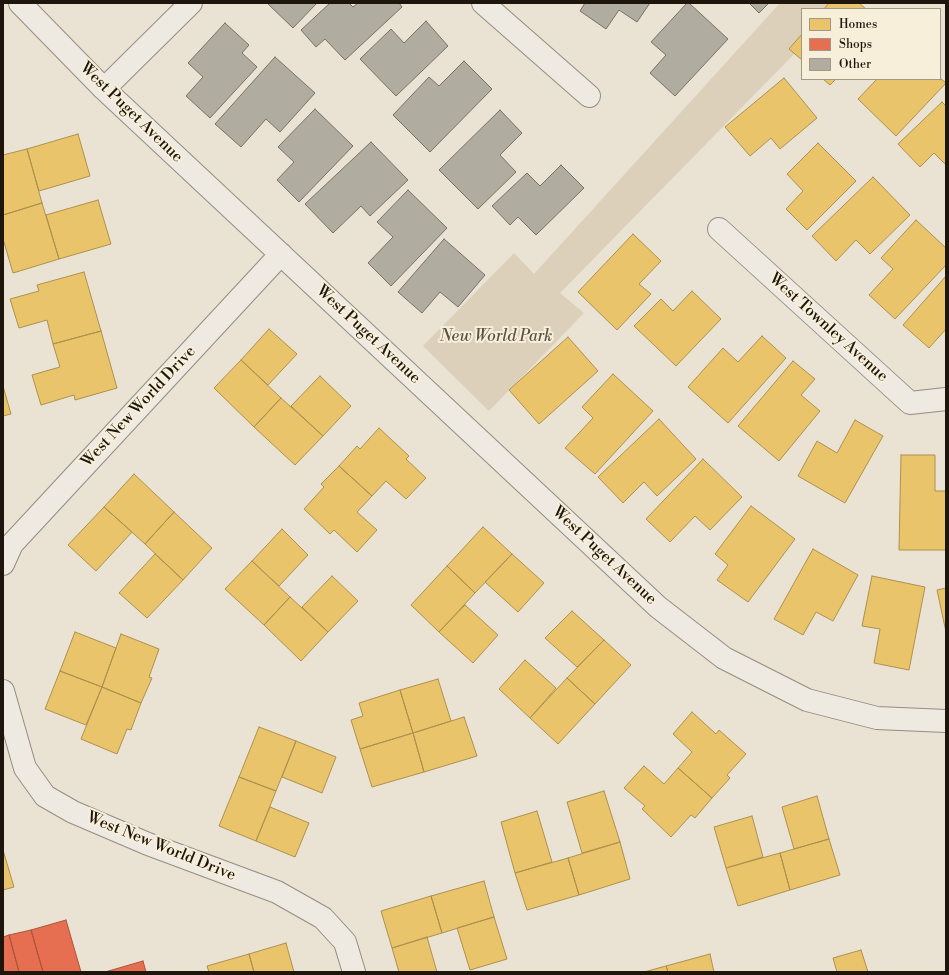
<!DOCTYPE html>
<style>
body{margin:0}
#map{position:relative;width:949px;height:975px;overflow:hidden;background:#eae2d2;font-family:"Libre Bodoni",serif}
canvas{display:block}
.frame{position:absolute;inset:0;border:4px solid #1e150c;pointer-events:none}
.legend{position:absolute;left:801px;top:8px;width:140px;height:72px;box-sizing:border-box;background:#f8efdb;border:1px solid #a19888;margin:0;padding:5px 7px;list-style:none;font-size:12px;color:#1e150c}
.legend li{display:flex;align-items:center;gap:8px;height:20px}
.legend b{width:20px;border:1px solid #a19888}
</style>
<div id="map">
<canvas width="949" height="975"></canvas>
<div class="frame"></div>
<ul class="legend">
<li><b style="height:11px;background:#e9c46a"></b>Homes</li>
<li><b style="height:11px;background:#e76f51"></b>Shops</li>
<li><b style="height:11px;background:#b1aca0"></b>Other</li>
</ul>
</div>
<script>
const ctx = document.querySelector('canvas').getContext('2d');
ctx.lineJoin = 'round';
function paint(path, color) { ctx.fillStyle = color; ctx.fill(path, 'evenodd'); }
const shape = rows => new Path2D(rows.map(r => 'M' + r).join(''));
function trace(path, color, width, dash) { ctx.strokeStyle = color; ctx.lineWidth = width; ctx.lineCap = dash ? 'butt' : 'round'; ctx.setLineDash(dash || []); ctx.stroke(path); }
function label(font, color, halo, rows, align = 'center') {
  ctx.font = font + ' "Libre Bodoni",serif'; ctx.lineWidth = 4; ctx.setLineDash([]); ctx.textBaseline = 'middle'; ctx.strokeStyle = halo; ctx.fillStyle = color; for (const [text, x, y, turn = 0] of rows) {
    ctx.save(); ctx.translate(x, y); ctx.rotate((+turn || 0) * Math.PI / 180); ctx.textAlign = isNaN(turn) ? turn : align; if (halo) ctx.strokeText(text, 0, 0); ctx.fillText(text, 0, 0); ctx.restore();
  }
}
const green = shape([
 [780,3,844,3,838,9,802,9,802,46,560,293,584,313,489,411,423,346,514,253,534,274]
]);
const homes = shape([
 [829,3,859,3,866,9,824,9,829,3],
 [802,34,802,60,789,49,802,34],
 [784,78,817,118,780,149,771,138,750,156,725,127,784,78],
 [940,78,946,83,896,136,858,99,877,79,940,78],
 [823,79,836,79,830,85,823,79],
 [942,102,946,106,946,165,934,153,920,167,898,144,942,102],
 [78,134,90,176,39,191,27,149,78,134],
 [818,143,856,181,807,230,786,209,803,191,787,174,818,143],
 [27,149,42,203,3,215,3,155,27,149],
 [873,177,910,215,870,254,856,240,836,261,812,236,873,177],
 [98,200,111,244,59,259,46,215,98,200],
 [42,203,59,259,13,273,3,239,3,215,42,203],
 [916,220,946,248,946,265,895,319,869,295,893,269,881,258,916,220],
 [633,234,661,261,639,284,651,294,617,330,578,292,633,234],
 [84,272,101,331,53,344,47,320,19,328,10,299,39,291,37,285,84,272],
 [946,276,946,329,929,348,903,325,946,276],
 [692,291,721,319,676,366,634,326,661,299,673,311,692,291],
 [269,329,297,354,268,385,241,360,269,329],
 [101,331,117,388,75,400,74,395,41,405,32,375,60,367,53,344,101,331],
 [762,336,786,358,728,423,688,387,723,348,738,362,762,336],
 [568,337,598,371,539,424,509,390,568,337],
 [241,360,281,398,254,427,214,388,241,360],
 [793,361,815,379,801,395,820,411,779,461,738,426,793,361],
 [613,374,653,411,595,474,565,448,593,418,582,407,613,374],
 [320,376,351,406,323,436,291,406,320,376],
 [3,386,11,414,3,416,3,386],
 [281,398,323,436,295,465,254,427,281,398],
 [659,419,696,459,657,496,644,482,623,503,598,477,659,419],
 [855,420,883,436,845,503,798,476,817,441,837,453,855,420],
 [379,428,409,456,406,459,426,478,406,499,386,481,372,496,339,466,357,446,360,449,379,428],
 [901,455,935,455,935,491,946,491,946,550,899,550,901,455],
 [703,459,742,497,710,530,695,516,670,542,646,519,703,459],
 [339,466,372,496,357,512,377,530,357,552,334,530,330,534,304,509,324,487,321,484,339,466],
 [134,474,174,512,145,544,104,507,134,474],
 [751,506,795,539,748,602,717,580,728,565,715,554,751,506],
 [104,507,132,532,96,571,68,545,104,507],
 [174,512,212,548,183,580,145,544,174,512],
 [483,527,512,554,475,593,447,566,483,527],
 [282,529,308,555,279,586,252,561,282,529],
 [813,549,858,575,833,621,816,612,803,635,774,619,813,549],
 [155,554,183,580,147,618,119,593,155,554],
 [512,554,544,583,518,612,485,582,512,554],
 [252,561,290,597,264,625,225,589,252,561],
 [447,566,475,593,439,632,411,605,447,566],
 [332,576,358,601,328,632,302,607,332,576],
 [872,576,925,587,909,670,874,663,880,629,862,626,872,576],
 [946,588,946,632,937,590,946,588],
 [290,597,328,632,301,661,264,625,290,597],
 [465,605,498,635,473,663,439,632,465,605],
 [572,611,604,640,577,667,545,638,572,611],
 [75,632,116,648,102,687,60,671,75,632],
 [121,634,159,649,149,677,152,678,141,703,102,687,121,634],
 [604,640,631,665,595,704,567,678,604,640],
 [525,660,556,688,530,718,499,689,525,660],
 [60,671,102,687,86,725,45,709,60,671],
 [567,678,595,704,558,744,530,718,567,678],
 [438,679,451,721,413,733,400,690,438,679],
 [102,687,141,703,131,730,127,729,117,754,81,739,102,687],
 [400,690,413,733,360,749,351,720,363,716,359,703,400,690],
 [692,712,716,734,719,730,746,754,727,775,730,778,712,798,678,768,692,752,673,734,692,712],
 [464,717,477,756,424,772,413,733,464,717],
 [259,727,296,741,276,791,239,777,259,727],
 [413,733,424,772,372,787,360,749,413,733],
 [296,741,336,757,322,793,282,777,296,741],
 [644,766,664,784,678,768,712,798,695,818,691,815,671,837,642,809,645,806,624,788,644,766],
 [239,777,276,791,256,841,219,826,239,777],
 [604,791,620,842,582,853,567,802,604,791],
 [817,796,829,839,794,849,782,807,817,796],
 [270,807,309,823,295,857,256,841,270,807],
 [537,811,552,862,515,873,501,822,537,811],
 [752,816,763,857,726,868,714,827,752,816],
 [829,839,840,875,790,890,780,853,829,839],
 [620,842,630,879,579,895,568,858,620,842],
 [3,850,14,887,3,890,3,850],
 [780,853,790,890,738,906,726,868,780,853],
 [568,858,579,895,527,910,515,873,568,858],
 [484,881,494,917,442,933,431,896,484,881],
 [431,896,442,933,392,948,381,911,431,896],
 [494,917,507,959,470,970,457,928,494,917],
 [427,937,437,972,399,972,392,948,427,937],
 [286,943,294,972,254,972,249,954,286,943],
 [861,950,868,972,837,972,833,958,861,950],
 [249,954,254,972,209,972,207,966,249,954],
 [710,954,714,972,668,972,666,966,710,954],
 [666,966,668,972,644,972,666,966]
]);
const shops = shape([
 [66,920,81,972,43,972,31,930,66,920],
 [31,930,43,972,19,972,9,935,31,930],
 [9,935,19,972,3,972,3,937,9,935],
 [143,961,146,972,105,972,143,961]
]);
const building = shape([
 [267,3,317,3,293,28,267,3],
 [330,3,349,3,353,7,358,3,399,3,402,7,345,60,325,39,316,47,301,30,330,3],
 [585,3,650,3,637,22,619,10,606,29,580,11,585,3],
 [687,3,689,3,728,39,675,96,650,73,666,55,651,42,687,3],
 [749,3,769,3,759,13,749,3],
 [426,21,448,46,396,96,360,59,391,29,404,43,426,21],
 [225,23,249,45,242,53,257,67,210,118,186,96,203,77,188,63,225,23],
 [275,57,315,93,280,132,266,119,241,147,215,124,275,57],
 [464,61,492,89,430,152,393,115,429,77,439,86,464,61],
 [315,109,353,146,299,202,277,180,294,162,278,147,315,109],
 [500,110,522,133,500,155,516,172,478,209,439,170,500,110],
 [371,142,408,180,370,216,361,206,333,233,305,204,371,142],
 [561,165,584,188,536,235,518,217,510,225,492,206,527,173,540,186,561,165],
 [408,190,447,228,391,286,368,263,393,237,377,222,408,190],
 [444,239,485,275,458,307,440,292,422,313,398,292,444,239]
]);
const street = shape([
 [20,3,104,89,658,607,724,658,807,700,877,718,946,721],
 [483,3,589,96],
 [104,89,191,3],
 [719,229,910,403,946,399],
 [3,564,12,544,281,254],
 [3,691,25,768,45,796,73,812,148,844,277,892,323,918,345,942,354,972]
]);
const streetNames = [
 ["West Puget Avenue",131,113,44],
 ["West Townley Avenue",828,328,42],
 ["West Puget Avenue",368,335,43],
 ["West New World Drive",139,407,-47],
 ["West Puget Avenue",604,556,43],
 ["West New World Drive",161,847,22]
];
const parkNames = [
 ["New World Park",496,337]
];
paint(green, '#dcd0bb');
paint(homes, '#e9c46a');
trace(homes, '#ac904e', 1);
paint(shops, '#e76f51');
trace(shops, '#ab543c', 1);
paint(building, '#b1aca0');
trace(building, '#767168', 1);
trace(street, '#938d83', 24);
trace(street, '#eeeae1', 22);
label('16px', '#1e150c', '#f8efdb', streetNames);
label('italic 16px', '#5c5243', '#f8efdb', parkNames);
</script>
